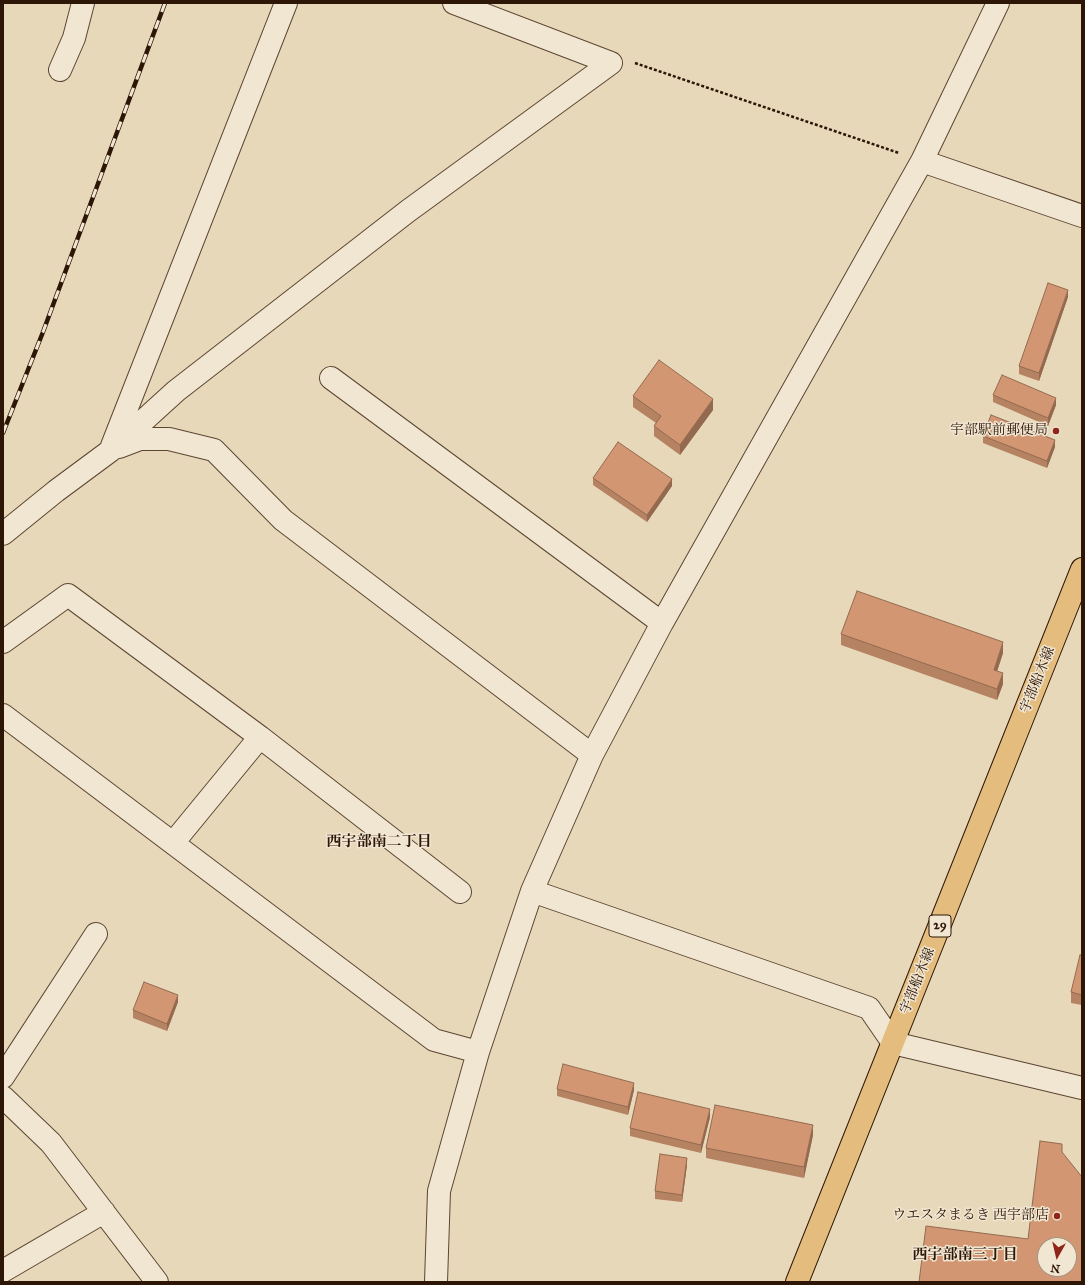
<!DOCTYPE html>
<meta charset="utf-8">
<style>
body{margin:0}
#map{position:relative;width:1085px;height:1285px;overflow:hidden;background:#e8d8ba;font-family:"IM FELL Great Primer",serif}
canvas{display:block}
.frame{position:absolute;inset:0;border:4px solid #2d1605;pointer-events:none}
.north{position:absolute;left:1037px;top:1237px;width:40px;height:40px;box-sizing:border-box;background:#f0e6d2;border:1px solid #a29380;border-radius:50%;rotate:188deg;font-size:11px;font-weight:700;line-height:16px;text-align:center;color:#2d1605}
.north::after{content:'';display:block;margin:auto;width:14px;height:18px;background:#8f2418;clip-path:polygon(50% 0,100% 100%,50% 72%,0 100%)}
</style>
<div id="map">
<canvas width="1085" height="1285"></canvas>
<div class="frame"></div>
<div class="north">N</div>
</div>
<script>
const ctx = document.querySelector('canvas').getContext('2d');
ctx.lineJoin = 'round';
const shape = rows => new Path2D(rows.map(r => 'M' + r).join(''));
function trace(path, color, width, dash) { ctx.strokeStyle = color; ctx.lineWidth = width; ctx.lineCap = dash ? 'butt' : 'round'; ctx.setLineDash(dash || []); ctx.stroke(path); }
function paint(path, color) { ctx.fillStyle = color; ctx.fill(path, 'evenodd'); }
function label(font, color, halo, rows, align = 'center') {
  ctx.font = font + ' "IM FELL Great Primer","Noto Serif JP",serif'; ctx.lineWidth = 3; ctx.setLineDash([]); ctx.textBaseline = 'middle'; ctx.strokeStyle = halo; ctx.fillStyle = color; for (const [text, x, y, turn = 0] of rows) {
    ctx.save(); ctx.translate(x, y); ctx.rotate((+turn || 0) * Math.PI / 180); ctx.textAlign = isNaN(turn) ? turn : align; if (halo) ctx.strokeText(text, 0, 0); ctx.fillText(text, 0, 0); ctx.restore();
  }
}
const path = shape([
 [635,63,899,153]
]);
const minor = shape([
 [454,3,611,63],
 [60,70,74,38,83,3],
 [922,161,1082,216],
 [331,378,662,623],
 [112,446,286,3],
 [119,447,140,439,169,439,214,450,283,520,592,755],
 [3,534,56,491,110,451,176,391,408,211,611,63],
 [3,642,68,595,260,737,460,892],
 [3,715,434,1040,478,1052],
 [173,843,260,737],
 [532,891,869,1008,893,1043,1082,1088],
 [3,1077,96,934],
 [3,1097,51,1143,157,1282],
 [3,1271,104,1212],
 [436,1282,439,1191,478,1052,532,891,592,755,662,623,922,161,998,3]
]);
const major = shape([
 [797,1282,1082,569]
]);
const rail = shape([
 [3,433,43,332,165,3]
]);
const wall = shape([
 [1068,297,1039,381,1019,374,1019,366],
 [993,395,1056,405,1048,426,993,402],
 [633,396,713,410,680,455,654,436,654,426,656,423,633,407],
 [983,436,1055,447,1047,468,983,443],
 [593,478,672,486,647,522,593,485],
 [841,634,1003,653,997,671,1003,684,997,700,841,645],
 [1082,955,1082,1005,1071,1003,1071,992],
 [178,1002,167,1031,133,1018,133,1010],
 [557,1089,634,1090,628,1115,557,1096],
 [710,1117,701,1153,630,1136,630,1128],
 [813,1135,804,1178,706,1158,706,1148],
 [687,1165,682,1202,655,1199,655,1191]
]);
const shadedWall = shape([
 [1068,290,1068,297,1039,381,1039,373],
 [1056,398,1056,405,1048,426,1048,418],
 [713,399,713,410,680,455,680,445],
 [1055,440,1055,447,1047,468,1047,461],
 [672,479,672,486,647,522,647,515],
 [1003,642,1003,653,994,681,994,670],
 [1003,673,1003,684,997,700,997,689],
 [178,995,178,1002,167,1031,167,1024],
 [634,1083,634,1090,628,1115,628,1107],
 [710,1109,710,1117,701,1153,701,1145],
 [813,1125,813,1135,804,1178,804,1167],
 [687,1158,687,1165,682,1202,682,1195]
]);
const building = shape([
 [1048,283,1068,290,1039,373,1019,366,1048,283],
 [659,360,713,399,680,445,654,426,661,416,633,396,659,360],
 [1002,375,1056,398,1048,418,993,395,1002,375],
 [991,415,1055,440,1047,461,983,436,991,415],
 [618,442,672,479,647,515,593,478,618,442],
 [857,591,1003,642,994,670,1003,673,997,689,841,634,857,591],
 [1080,955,1082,955,1082,995,1071,992,1080,955],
 [144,982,178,995,167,1024,133,1010,144,982],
 [563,1064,634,1083,628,1107,557,1089,563,1064],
 [638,1092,710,1109,701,1145,630,1128,638,1092],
 [715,1105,813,1125,804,1167,706,1148,715,1105],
 [1040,1141,1062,1144,1062,1152,1082,1177,1082,1282,919,1282,926,1226,1028,1239,1040,1141],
 [1045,1245,1069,1245,1069,1269,1045,1269,1045,1245],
 [660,1154,687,1158,682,1195,655,1191,660,1154]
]);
const markers = [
 [1056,431,4,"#8f2418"],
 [1057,1216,4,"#8f2418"]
];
const shields = [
 [940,926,22]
];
const shieldNames = [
 ["29",940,926]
];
const poiNames = [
 ["宇部駅前郵便局",1048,431],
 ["ウエスタまるき 西宇部店",1049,1216]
];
const streetNames = [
 ["宇部船木線",1038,680,-68],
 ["宇部船木線",918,981,-68]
];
const neighbourhoodNames = [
 ["西宇部南二丁目",379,842],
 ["西宇部南三丁目",965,1255]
];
trace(minor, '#5c4632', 24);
trace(major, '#2d1605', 24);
trace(path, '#2d1605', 2.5, [3, 2]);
trace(minor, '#f0e6d2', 22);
trace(major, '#e4bc7d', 22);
trace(rail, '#2d1605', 4.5);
trace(rail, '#f0e6d2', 3, [9]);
paint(wall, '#b58262');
paint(shadedWall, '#936a50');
paint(building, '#d29772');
trace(building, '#936a50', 1);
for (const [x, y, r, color] of markers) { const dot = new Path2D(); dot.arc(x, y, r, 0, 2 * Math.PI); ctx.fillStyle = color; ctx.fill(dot); trace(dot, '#f0e6d2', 1.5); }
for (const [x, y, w] of shields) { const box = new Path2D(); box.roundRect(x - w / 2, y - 11, w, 22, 3); ctx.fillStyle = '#f0e6d2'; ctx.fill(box); trace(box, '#2d1605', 1); }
label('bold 13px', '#2d1605', null, shieldNames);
label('14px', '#2d1605', '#f0e6d2', poiNames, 'right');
label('14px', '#2d1605', '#f0e6d2', streetNames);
label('bold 15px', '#2d1605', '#f0e6d2', neighbourhoodNames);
</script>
